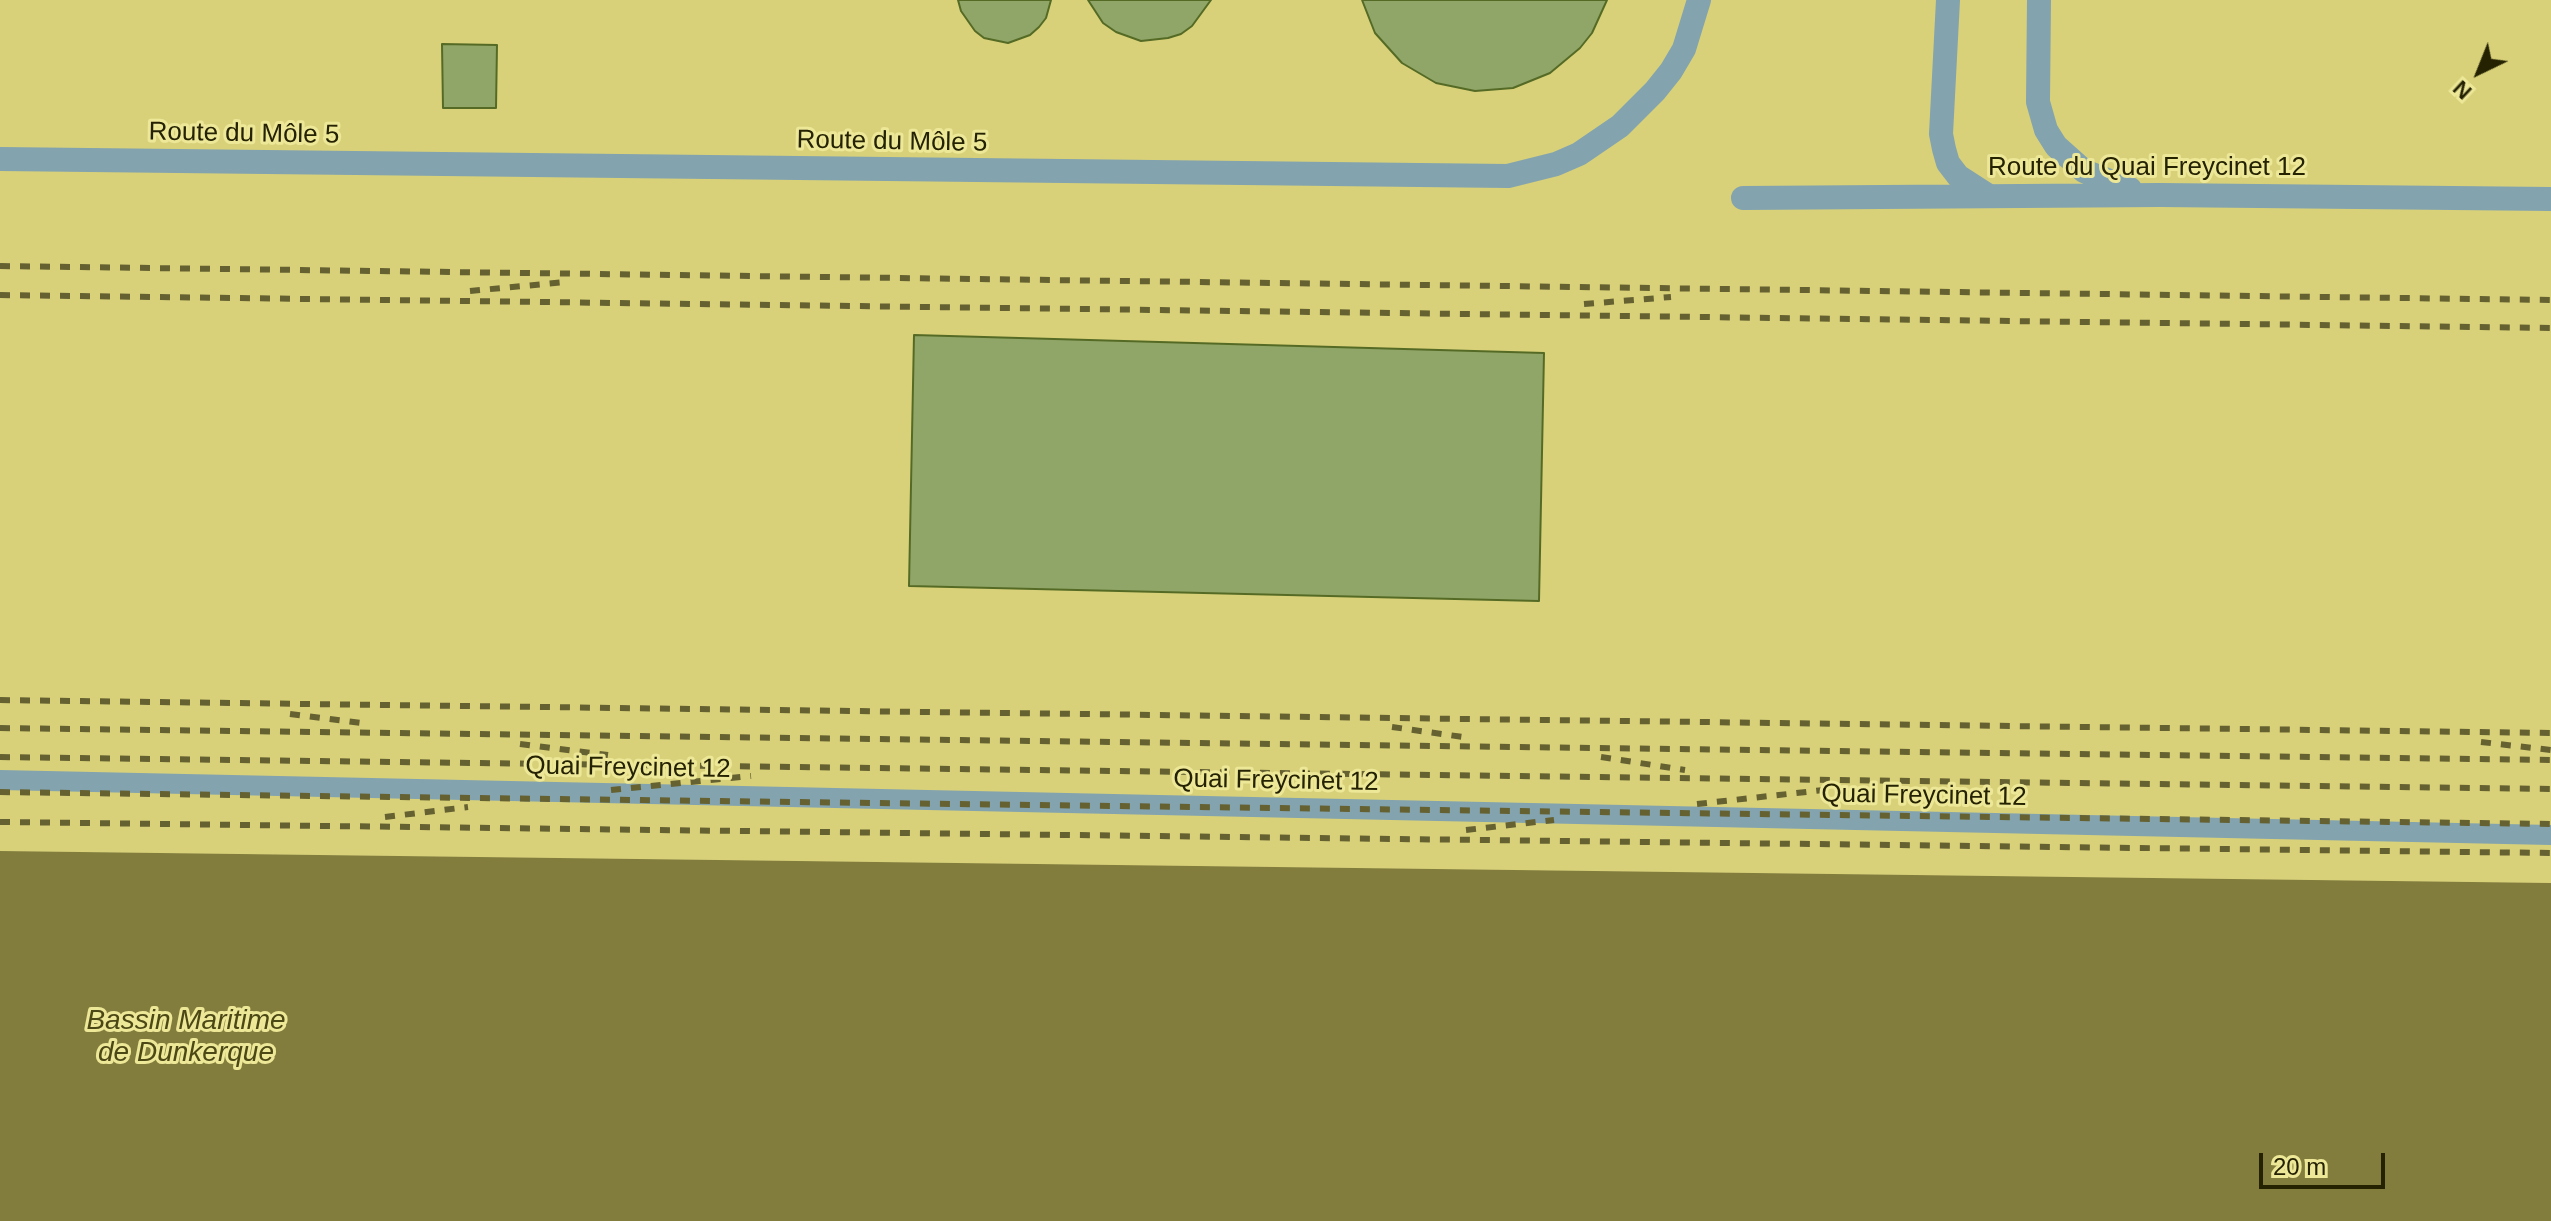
<!DOCTYPE html>
<meta charset="utf-8">
<style>
body{margin:0}
#map{position:relative;width:2551px;height:1221px;overflow:hidden;background:#e0da8b;font-family:Arial,sans-serif}
canvas{display:block}
.north{position:absolute;left:2439px;top:32px;width:80px;height:80px;-webkit-text-stroke:6px #ede798;paint-order:stroke;rotate:223deg;font-size:22px;font-weight:700;line-height:32px;text-align:center;color:#252202}
.north::after{content:'';display:block;margin:auto;width:28px;height:36px;background:#252202;clip-path:polygon(50% 0,100% 100%,50% 72%,0 100%)}
.scale{position:absolute;left:2259px;top:1153px;width:126px;height:36px;box-sizing:border-box;border:4px solid #252202;border-top:0;padding-left:10px;font-size:24px;line-height:28px;white-space:nowrap;color:#252202;-webkit-text-stroke:6px #ede798;paint-order:stroke}
</style>
<div id="map">
<canvas width="2551" height="1221"></canvas>
<div class="north">N</div>
<div class="scale">20 m</div>
</div>
<script>
const ctx = document.querySelector('canvas').getContext('2d');
ctx.lineJoin = 'round';
function paint(path, color) { ctx.fillStyle = color; ctx.fill(path, 'evenodd'); }
const shape = rows => new Path2D(rows.map(r => 'M' + r).join(''));
function trace(path, color, width, dash) { ctx.strokeStyle = color; ctx.lineWidth = width; ctx.lineCap = dash ? 'butt' : 'round'; ctx.setLineDash(dash || []); ctx.stroke(path); }
function label(font, color, halo, rows, align = 'center') {
  ctx.font = font + ' Arial,sans-serif'; ctx.lineWidth = 6; ctx.setLineDash([]); ctx.textBaseline = 'middle'; ctx.strokeStyle = halo; ctx.fillStyle = color; for (const [text, x, y, turn = 0] of rows) {
    ctx.save(); ctx.translate(x, y); ctx.rotate((+turn || 0) * Math.PI / 180); ctx.textAlign = isNaN(turn) ? turn : align; if (halo) ctx.strokeText(text, 0, 0); ctx.fillText(text, 0, 0); ctx.restore();
  }
}
const built = shape([
 [0,0,2551,0,2551,883,0,851]
]);
const water = shape([
 [0,851,2551,883,2551,1221,0,1221]
]);
const building = shape([
 [958,0,1051,0,1046,18,1039,27,1030,35,1008,43,984,38,975,31,961,11,958,0],
 [1088,0,1211,0,1192,26,1181,34,1168,38,1141,41,1116,32,1103,23,1088,0],
 [1362,0,1607,0,1592,33,1580,48,1550,73,1513,88,1475,91,1436,83,1402,63,1375,33,1362,0],
 [442,44,497,45,496,108,443,108,442,44],
 [914,335,1544,353,1539,601,909,586,914,335]
]);
const service = shape([
 [0,780,2551,835]
]);
const minor = shape([
 [1948,0,1941,134,1944,149,1948,163,1958,176,1989,196],
 [2039,0,2038,102,2046,130,2056,146,2084,171,2130,189],
 [0,159,1508,176,1556,164,1579,154,1620,126,1655,91,1671,71,1684,49,1699,0],
 [1743,198,2160,195,2551,199]
]);
const rail = shape([
 [0,266,2551,300],
 [470,291,566,282],
 [0,295,2551,328],
 [1584,304,1671,297],
 [0,700,2551,733],
 [290,714,362,723],
 [1392,727,1463,737],
 [0,728,2551,760],
 [2481,742,2551,750],
 [520,744,608,755],
 [0,757,2551,789],
 [1601,757,1685,770],
 [611,790,751,776],
 [0,792,2551,824],
 [1697,804,1824,790],
 [385,817,468,807],
 [0,822,2551,853],
 [1466,830,1554,820]
]);
const streetNames = [
 ["Route du Môle 5",244,134,1],
 ["Route du Môle 5",892,142,1],
 ["Route du Quai Freycinet 12",2147,168],
 ["Quai Freycinet 12",628,768,1],
 ["Quai Freycinet 12",1276,781,1],
 ["Quai Freycinet 12",1924,796,1]
];
const waterNames = [
 ["Bassin Maritime",186,1021],
 ["de Dunkerque",186,1053]
];
paint(built, '#d8d179');
paint(water, '#827d3c');
paint(building, '#90a669');
trace(building, '#556b25', 2);
trace(service, '#83a3af', 20);
trace(minor, '#83a3af', 24);
trace(rail, '#656131', 6, [10, 10]);
label('26px', '#252202', '#ede798', streetNames);
label('italic 28px', '#4c4815', '#ede798', waterNames);
</script>
